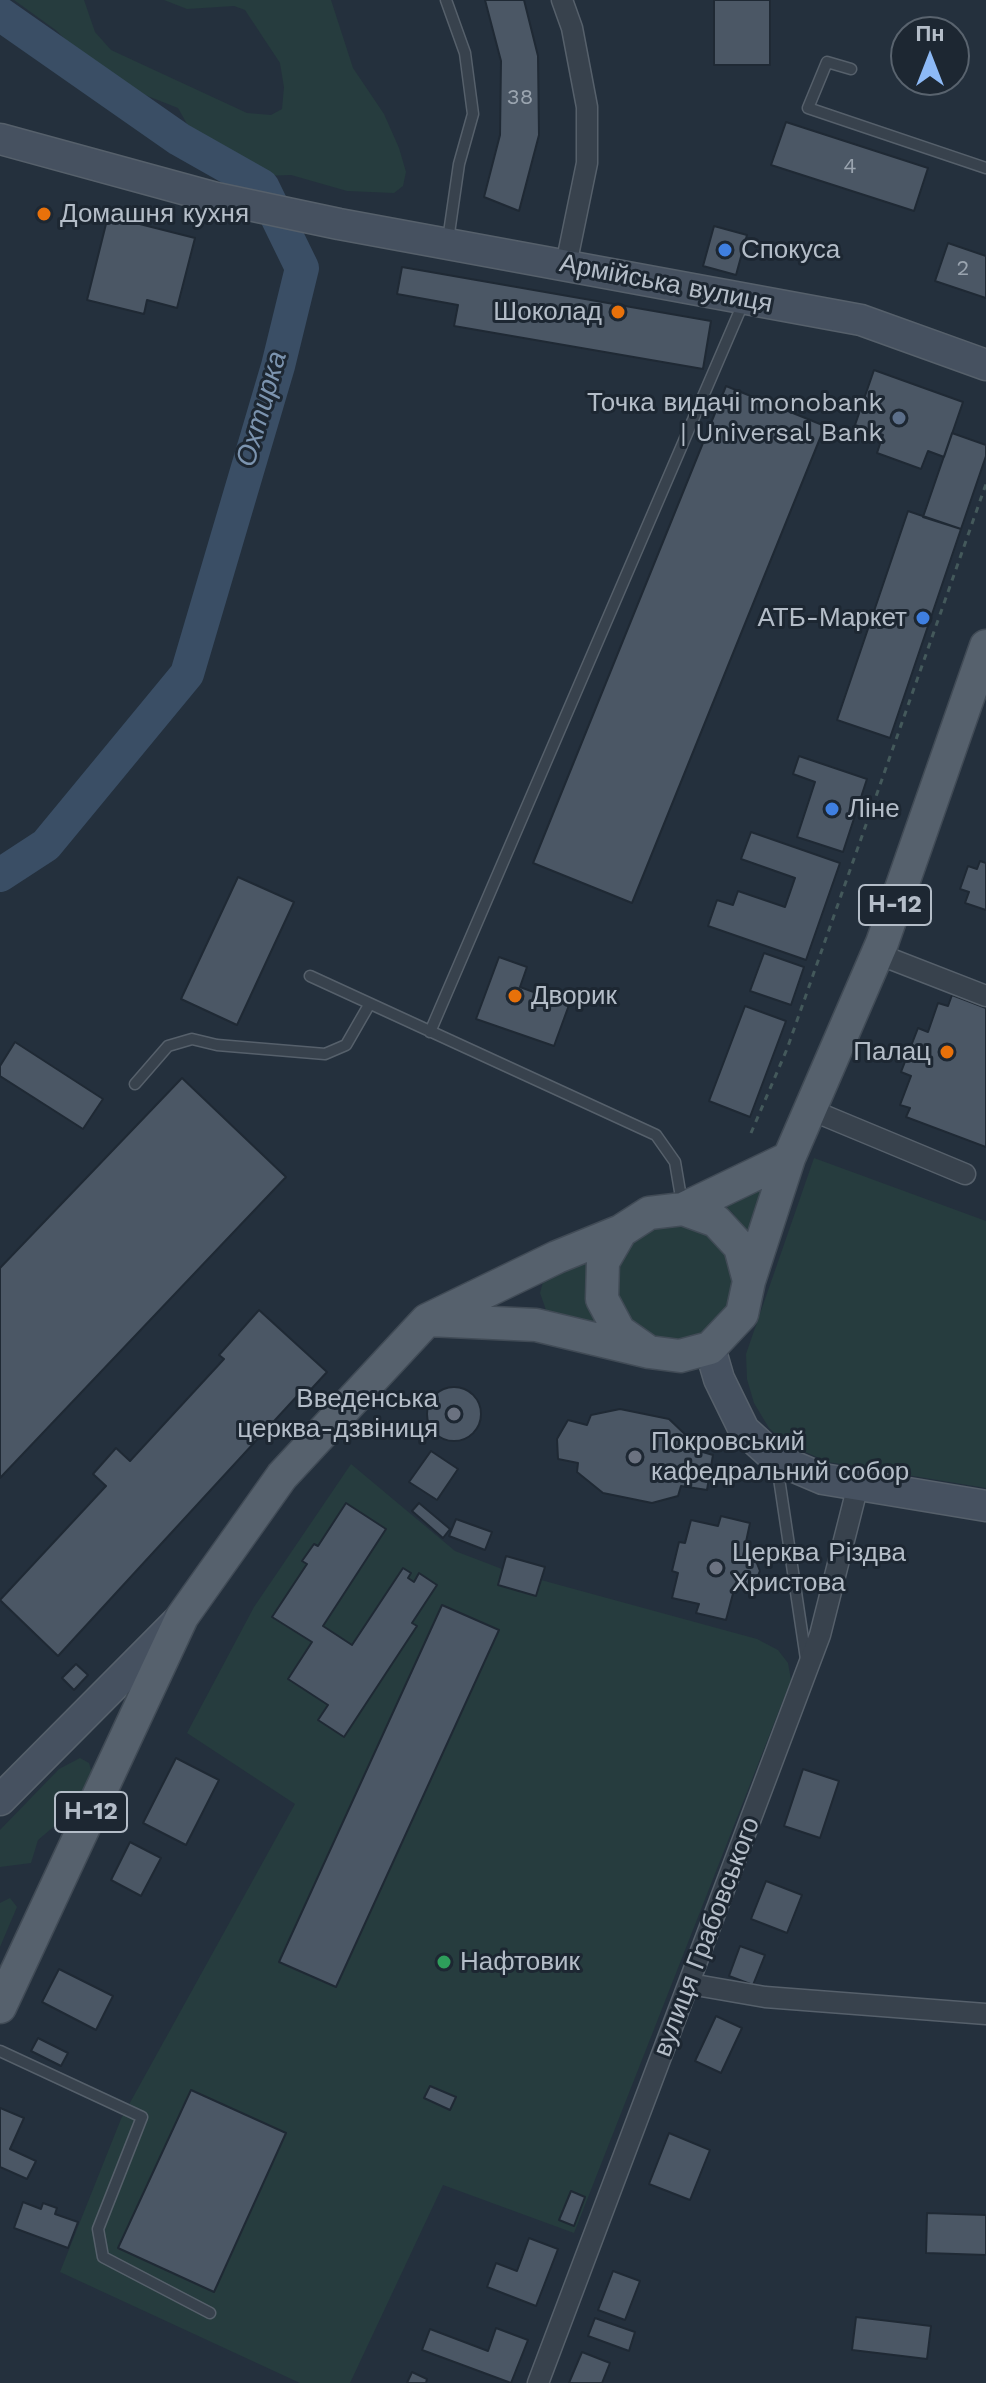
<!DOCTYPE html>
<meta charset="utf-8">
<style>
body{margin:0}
#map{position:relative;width:986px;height:2383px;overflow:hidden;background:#24303d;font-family:"Work Sans",sans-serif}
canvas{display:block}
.north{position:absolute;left:890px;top:16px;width:80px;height:80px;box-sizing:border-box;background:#1d2732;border:2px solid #59636e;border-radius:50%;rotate:0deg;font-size:22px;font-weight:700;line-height:32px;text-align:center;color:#b4bdc8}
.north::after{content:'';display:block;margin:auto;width:28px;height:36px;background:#8db9f5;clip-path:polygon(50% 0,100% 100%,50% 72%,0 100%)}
</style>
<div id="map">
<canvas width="986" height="2383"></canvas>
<div class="north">Пн</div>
</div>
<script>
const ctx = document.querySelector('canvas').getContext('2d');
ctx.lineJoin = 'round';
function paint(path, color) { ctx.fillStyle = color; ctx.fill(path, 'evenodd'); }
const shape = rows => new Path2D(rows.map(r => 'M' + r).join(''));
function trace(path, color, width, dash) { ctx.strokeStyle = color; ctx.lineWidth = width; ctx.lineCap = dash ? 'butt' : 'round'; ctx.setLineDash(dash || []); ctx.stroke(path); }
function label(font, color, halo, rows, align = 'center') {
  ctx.font = font + ' "Work Sans",sans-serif'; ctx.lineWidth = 6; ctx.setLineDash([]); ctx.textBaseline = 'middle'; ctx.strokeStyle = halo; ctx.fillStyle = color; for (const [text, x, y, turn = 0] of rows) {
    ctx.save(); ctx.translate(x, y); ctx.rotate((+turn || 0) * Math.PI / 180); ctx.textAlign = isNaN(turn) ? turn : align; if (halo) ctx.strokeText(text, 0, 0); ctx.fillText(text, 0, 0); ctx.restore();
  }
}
const green = shape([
 [14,0,84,0,95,32,111,50,247,113,271,115,282,109,284,87,280,63,245,10,234,6,187,9,164,0,331,0,353,68,384,114,399,148,406,172,403,186,394,193,347,191,291,175,235,177,179,157,191,131,178,108,145,95,81,56,57,31],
 [814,1158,986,1221,986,1488,828,1462,785,1443,769,1428,754,1403,747,1379,746,1354],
 [773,1185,751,1245,733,1213,720,1202],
 '617 1282a58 58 0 1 1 116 0a58 58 0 1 1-116 0Z',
 [592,1253,596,1325,546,1310,540,1293,543,1282,553,1272],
 [351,1464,455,1551,502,1569,506,1556,545,1567,541,1580,757,1639,778,1650,788,1663,791,1680,574,2233,443,2185,350,2383,300,2383,60,2272,121,2119,295,1804,187,1733,254,1607],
 [80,1758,89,1763,92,1773,90,1784,70,1813,38,1840,31,1863,0,1867,0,1830,59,1769],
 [10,1898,17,1907,0,1947,0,1903]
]);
const river = shape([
 [0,14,179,139,262,186,302,268,278,366,187,674,46,845,0,875]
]);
const building = shape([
 [485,0,524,0,538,56,539,135,519,211,484,197,500,135,501,61,485,0],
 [714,0,770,0,770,65,714,65,714,0],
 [786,122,928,168,914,211,771,165,786,122],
 [108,216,195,238,177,308,147,300,144,314,87,300,108,216],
 [714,226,747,235,736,275,703,266,714,226],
 [948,243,986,256,986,298,935,281,948,243],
 [402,267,711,321,703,369,454,326,458,305,397,294,402,267],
 [874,370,963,402,944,457,928,451,921,469,877,453,883,435,855,425,874,370],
 [726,386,825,426,632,903,533,863,726,386],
 [952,433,986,445,986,456,961,529,923,517,952,433],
 [908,511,961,529,890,738,837,720,908,511],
 [799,756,867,779,843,852,797,837,815,782,793,774,799,756],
 [751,832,840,863,806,960,708,926,717,900,733,905,738,891,785,907,795,878,741,859,751,832],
 [980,861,986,863,986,910,965,903,969,892,960,889,968,866,977,869,980,861],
 [238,877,294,902,237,1025,181,999,238,877],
 [764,953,804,967,791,1005,750,991,764,953],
 [499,957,527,967,520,987,569,1005,554,1046,476,1019,499,957],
 [952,995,986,1008,986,1147,906,1117,910,1108,900,1105,911,1076,901,1072,918,1028,928,1032,938,1003,948,1006,952,995],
 [745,1006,786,1021,750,1117,709,1101,745,1006],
 [15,1042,103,1099,83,1129,0,1076,0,1066,15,1042],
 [182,1078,286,1177,0,1478,0,1268,182,1078],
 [259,1310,327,1372,303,1398,299,1394,58,1656,0,1600,106,1486,93,1474,116,1448,130,1461,224,1359,219,1355,259,1310],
 '427 1414a27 27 0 1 1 54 0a27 27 0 1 1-54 0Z',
 [620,1409,669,1419,690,1439,689,1448,713,1455,707,1490,681,1486,678,1496,652,1503,603,1493,577,1472,578,1463,558,1459,557,1439,568,1420,587,1425,591,1415,620,1409],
 [431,1451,458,1469,437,1500,409,1482,431,1451],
 [346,1503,386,1529,323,1626,352,1645,403,1568,411,1573,408,1578,414,1582,419,1573,437,1585,412,1623,417,1626,344,1737,318,1720,328,1705,288,1679,312,1642,272,1617,307,1564,302,1561,314,1544,318,1546,346,1503],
 [419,1503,450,1529,443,1538,412,1511,419,1503],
 [721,1516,750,1523,743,1556,756,1561,760,1571,754,1585,744,1588,735,1586,726,1620,696,1613,699,1604,672,1598,678,1573,672,1571,679,1542,685,1543,691,1520,718,1526,721,1516],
 [456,1519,492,1532,485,1550,449,1536,456,1519],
 [506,1556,545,1567,536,1596,498,1585,506,1556],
 [442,1605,499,1630,336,1987,279,1962,442,1605],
 [76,1664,88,1675,74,1690,62,1678,76,1664],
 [176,1758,219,1780,186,1845,143,1823,176,1758],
 [803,1769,839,1781,820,1838,784,1826,803,1769],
 [130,1842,161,1858,141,1896,111,1880,130,1842],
 [766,1881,802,1895,787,1933,751,1919,766,1881],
 [740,1946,765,1955,753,1985,729,1976,740,1946],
 [59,1969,113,1996,96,2030,42,2002,59,1969],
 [716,2016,742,2028,721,2073,695,2061,716,2016],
 [38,2038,68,2053,61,2066,31,2051,38,2038],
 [430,2086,456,2097,450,2110,424,2098,430,2086],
 [191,2090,286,2133,214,2292,118,2248,191,2090],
 [0,2108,24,2118,10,2149,36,2161,27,2179,0,2167,0,2108],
 [669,2133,710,2150,690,2200,649,2184,669,2133],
 [571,2191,585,2197,574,2226,559,2220,571,2191],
 [23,2202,41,2209,43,2203,57,2208,55,2214,78,2222,68,2248,14,2228,23,2202],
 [927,2213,986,2215,986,2255,926,2253,927,2213],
 [529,2238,558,2249,536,2306,487,2287,496,2263,517,2271,529,2238],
 [613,2271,640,2281,625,2320,598,2310,613,2271],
 [856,2317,931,2326,927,2359,852,2350,856,2317],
 [595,2318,635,2332,629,2351,588,2336,595,2318],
 [496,2328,528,2340,511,2383,422,2350,430,2329,488,2351,496,2328],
 [582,2352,610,2363,602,2383,569,2383,582,2352],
 [412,2372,427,2379,426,2383,407,2383,412,2372]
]);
const path = shape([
 [751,1133,787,1049,986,484]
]);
const lane = shape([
 [446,0,465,53,473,114,459,164,448,240],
 [851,69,827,62,808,108,986,168],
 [310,976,656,1135,675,1162,682,1203],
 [430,1032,744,301],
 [135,1084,168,1046,192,1039,217,1045,325,1054,346,1045,369,1005],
 [777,1465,806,1659],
 [0,2051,142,2117,98,2229,103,2257,210,2313]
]);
const street = shape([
 [562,0,572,28,587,107,587,163,566,265],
 [878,954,986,996],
 [811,1110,965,1174],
 [690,1984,765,1997,986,2014],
 [538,2383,820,1635,858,1485]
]);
const secondary = shape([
 [0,139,216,198,339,224,861,320,986,365],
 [710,1348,719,1379,744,1430,776,1459,823,1479,986,1506],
 [0,1800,178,1621]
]);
const primary = shape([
 [683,1209,789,1158],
 [749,1281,789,1158,882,943,986,646],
 [429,1320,536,1325,649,1352,680,1356,710,1348,742,1314,749,1281,740,1247,716,1221,683,1209,649,1213,621,1231,603,1262,602,1299,619,1331,649,1352],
 [0,2007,182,1617,282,1476,427,1320,557,1257,621,1231]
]);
const markers = [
 [44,214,8,"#e8710a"],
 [725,250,8,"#3f7fe0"],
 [618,312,8,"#e8710a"],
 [899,418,8,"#5c6f8a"],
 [923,618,8,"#3f7fe0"],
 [832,809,8,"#3f7fe0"],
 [515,996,8,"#e8710a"],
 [947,1052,8,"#e8710a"],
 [454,1414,8,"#6b7280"],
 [635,1457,8,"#6b7280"],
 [716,1568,8,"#6b7280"],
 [444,1962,8,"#2e9e5b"]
];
const numberNames = [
 ["38",520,98],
 ["4",850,167],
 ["2",963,269]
];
const shields = [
 [895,905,72],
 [91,1812,72]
];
const shieldNames = [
 ["Н-12",895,905],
 ["Н-12",91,1812]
];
const poiNames = [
 ["Домашня кухня",60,214],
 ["Спокуса",741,250],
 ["Шоколад",602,312,"right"],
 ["Точка видачі monobank",883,403,"right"],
 ["| Universal Bank",883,433,"right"],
 ["АТБ-Маркет",907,618,"right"],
 ["Ліне",848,809],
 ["Дворик",531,996],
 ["Палац",931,1052,"right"],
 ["Введенська",438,1399,"right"],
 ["церква-дзвіниця",438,1429,"right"],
 ["Покровський",651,1442],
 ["кафедральний собор",651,1472],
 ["Церква Різдва",732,1553],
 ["Христова",732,1583],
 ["Нафтовик",460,1962]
];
const streetNames = [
 ["Армійська вулиця",666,284,11],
 ["вулиця Грабовського",707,1937,-69]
];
const waterNames = [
 ["Охтирка",262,409,-74]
];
paint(green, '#263c3e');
trace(river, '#3a4e65', 34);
paint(building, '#4b5765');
trace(building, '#1f2934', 2);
trace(lane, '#56606b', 13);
trace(street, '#56606b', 23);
trace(secondary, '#56606b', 33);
trace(primary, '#414b56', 35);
trace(path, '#44595b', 3, [6, 6]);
trace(lane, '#38424d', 10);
trace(street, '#38424d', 20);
trace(secondary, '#465160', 30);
trace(primary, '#56616d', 32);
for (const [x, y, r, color] of markers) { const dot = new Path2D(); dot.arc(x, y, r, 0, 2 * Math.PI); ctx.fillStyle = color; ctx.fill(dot); trace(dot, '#1d2732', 3); }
label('22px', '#9aa4af', null, numberNames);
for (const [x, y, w] of shields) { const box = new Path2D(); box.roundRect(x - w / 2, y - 20, w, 40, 6); ctx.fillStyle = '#1d2732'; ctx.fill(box); trace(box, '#b4bdc8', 2); }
label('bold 24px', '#b4bdc8', null, shieldNames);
label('26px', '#b4bdc8', '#1d2732', poiNames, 'left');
label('26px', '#b4bdc8', '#1d2732', streetNames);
label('italic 28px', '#7c94af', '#1d2732', waterNames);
</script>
